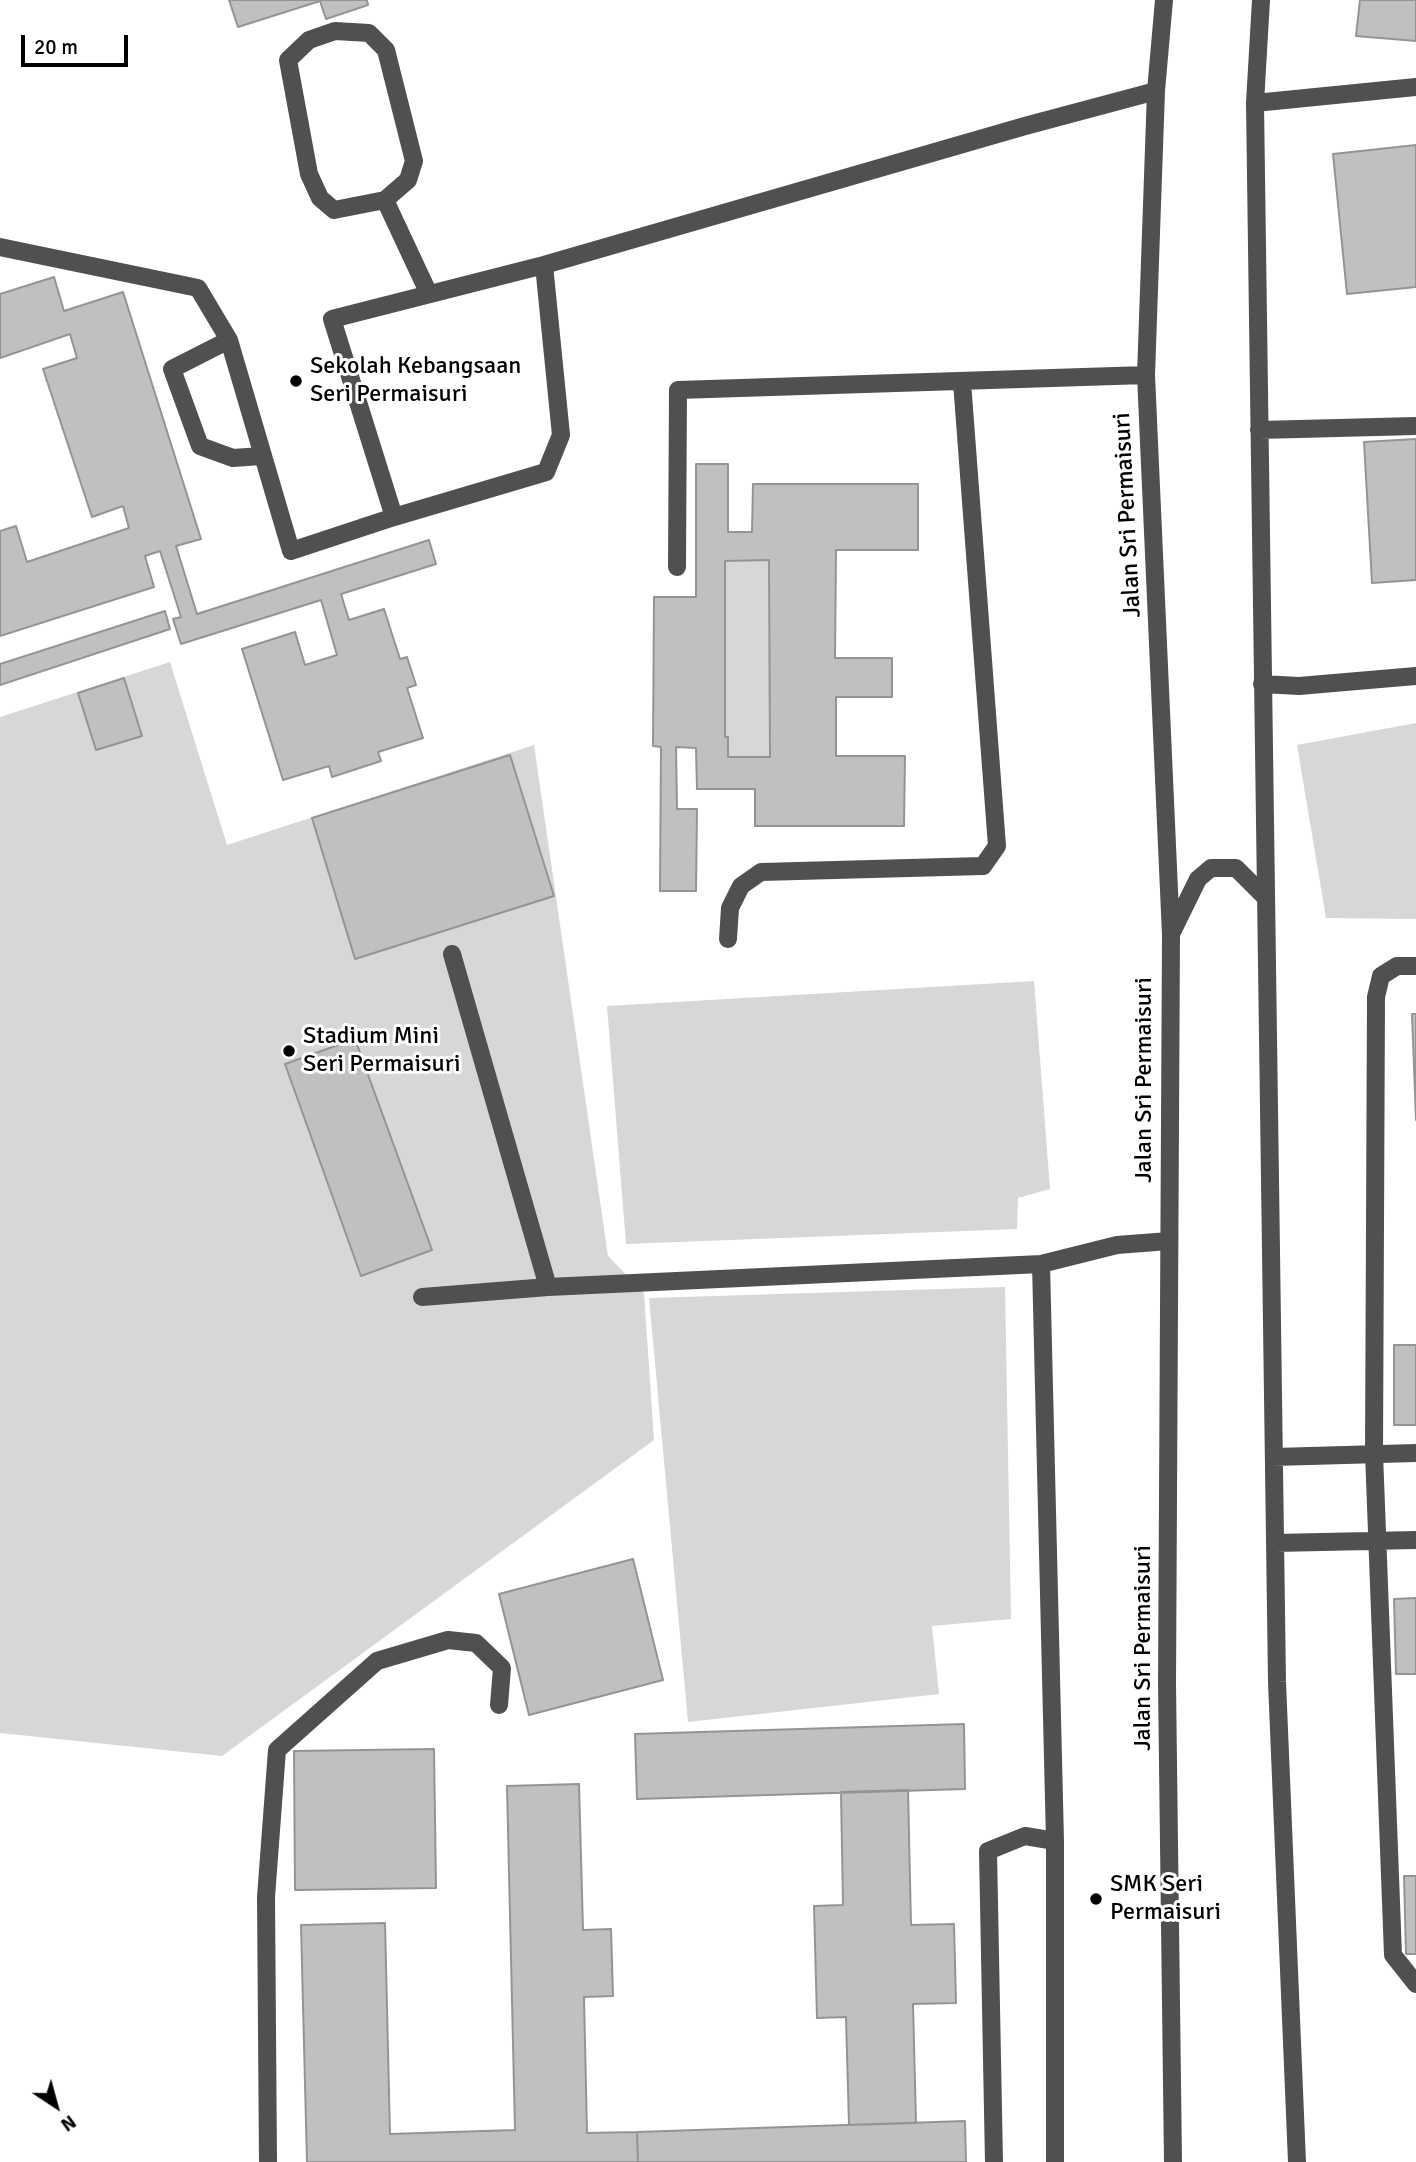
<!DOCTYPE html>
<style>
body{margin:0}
#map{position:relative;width:1416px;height:2162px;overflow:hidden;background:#fff;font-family:Signika,sans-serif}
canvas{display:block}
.north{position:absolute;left:21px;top:2071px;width:70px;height:70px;-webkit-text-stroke:5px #fff;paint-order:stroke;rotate:144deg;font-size:19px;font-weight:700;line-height:28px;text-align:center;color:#000}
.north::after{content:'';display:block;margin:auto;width:24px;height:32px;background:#000;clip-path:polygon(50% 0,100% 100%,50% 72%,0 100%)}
.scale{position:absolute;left:21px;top:35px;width:107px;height:32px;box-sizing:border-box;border:4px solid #000;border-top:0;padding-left:9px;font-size:21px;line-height:24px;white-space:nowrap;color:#000;-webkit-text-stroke:5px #fff;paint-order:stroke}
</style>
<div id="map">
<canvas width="1416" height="2162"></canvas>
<div class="north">N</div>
<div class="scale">20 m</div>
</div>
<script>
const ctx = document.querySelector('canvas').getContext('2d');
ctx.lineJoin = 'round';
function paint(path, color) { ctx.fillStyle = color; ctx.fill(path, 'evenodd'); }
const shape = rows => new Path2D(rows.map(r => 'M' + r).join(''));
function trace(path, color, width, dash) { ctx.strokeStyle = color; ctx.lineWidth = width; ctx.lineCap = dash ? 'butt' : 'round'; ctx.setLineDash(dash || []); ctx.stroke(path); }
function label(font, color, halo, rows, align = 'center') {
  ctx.font = font + ' Signika,sans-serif'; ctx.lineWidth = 6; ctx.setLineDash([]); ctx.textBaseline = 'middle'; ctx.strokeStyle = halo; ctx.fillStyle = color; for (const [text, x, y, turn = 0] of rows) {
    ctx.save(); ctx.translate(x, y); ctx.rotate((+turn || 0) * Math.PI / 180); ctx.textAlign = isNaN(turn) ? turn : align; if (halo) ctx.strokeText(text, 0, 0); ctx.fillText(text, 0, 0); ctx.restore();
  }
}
const green = shape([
 [769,560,770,757,728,757,725,737,725,561],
 [170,662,227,845,534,745,608,1256,644,1293,654,1440,222,1756,0,1733,0,717],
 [1416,723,1416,919,1326,918,1297,745],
 [1034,981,1050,1189,1018,1198,1017,1229,626,1244,607,1006],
 [1005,1287,1011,1619,932,1626,939,1694,688,1722,649,1298]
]);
const building = shape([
 [229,0,367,0,368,5,326,19,320,1,238,27,229,0],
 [1360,0,1416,0,1416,41,1356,36,1360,0],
 [1416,145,1416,287,1347,294,1333,154,1416,145],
 [54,277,64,311,123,292,201,539,176,546,197,614,429,540,436,564,341,594,349,620,384,609,400,659,407,657,416,685,407,688,423,738,378,752,381,761,332,777,329,766,283,780,242,649,295,632,305,665,337,655,321,600,181,644,173,619,181,617,160,551,145,556,154,587,0,636,0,531,16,526,27,562,129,528,123,506,92,517,43,369,77,358,70,334,0,358,0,294,54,277],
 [1416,439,1416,580,1372,583,1364,442,1416,439],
 [696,464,728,464,728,532,752,532,753,484,918,484,918,550,836,550,835,658,892,658,892,697,836,697,836,756,905,756,904,826,755,826,755,789,697,789,696,748,676,747,677,809,697,809,696,891,660,891,661,747,653,746,654,597,696,597,696,464],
 [769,560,770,757,728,757,728,737,725,737,725,561,769,560],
 [165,611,170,629,0,685,0,664,165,611],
 [124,678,142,736,96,750,78,693,124,678],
 [510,755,554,896,355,959,312,818,510,755],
 [1412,1014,1416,1014,1416,1120,1412,1014],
 [355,1039,432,1250,361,1276,285,1064,355,1039],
 [1394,1345,1416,1345,1416,1425,1394,1425,1394,1345],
 [633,1559,663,1680,529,1715,499,1594,633,1559],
 [1416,1598,1416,1674,1396,1674,1394,1599,1416,1598],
 [964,1724,965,1789,637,1799,635,1734,964,1724],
 [434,1749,436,1888,295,1890,294,1751,434,1749],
 [579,1784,583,1930,611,1929,613,1996,584,1997,587,2133,637,2132,638,2162,307,2162,301,1925,385,1923,390,2134,515,2130,507,1786,579,1784],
 [908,1790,911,1925,954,1924,956,2003,913,2004,916,2123,849,2125,846,2017,817,2018,814,1906,843,1905,841,1792,908,1790],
 [1404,1876,1416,1876,1416,1954,1406,1954,1404,1876],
 [965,2121,966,2162,638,2162,637,2132,965,2121]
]);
const minor = shape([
 [1164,0,1156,91,1146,375,1171,935,1167,1683,1173,2162],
 [1261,0,1255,103,1277,1682,1297,2162],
 [335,31,369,33,386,50,414,161,408,180,385,200,334,210,320,198,309,174,288,60,309,40,335,31],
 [1255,103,1416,87],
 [385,200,428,292],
 [0,247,198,288,229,340,291,551,394,517],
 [544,265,561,435,546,472,394,517,332,319,544,265,1025,126,1156,91],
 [229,340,172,369,200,446,233,458,261,456],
 [1259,430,1416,426],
 [677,567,678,390,1146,375],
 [1262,684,1299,686,1416,676],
 [1172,932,1198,879,1211,868,1236,868,1265,897],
 [728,939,730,908,741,886,761,872,983,866,997,846,962,382],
 [452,954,548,1287],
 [1416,966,1397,966,1381,976,1376,997,1374,1453,1393,1955,1416,1984],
 [1041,1264,1055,1841,1055,2162],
 [422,1297,548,1287,1041,1264,1117,1245,1169,1241],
 [1274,1457,1416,1453],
 [1275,1543,1416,1540],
 [268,2162,266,1897,277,1750,377,1661,448,1640,476,1643,502,1668,499,1705],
 [994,2162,988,1851,1025,1836,1055,1841]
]);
const markers = [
 [296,381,7,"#000"],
 [289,1051,7,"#000"],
 [1096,1899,7,"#000"]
];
const poiNames = [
 ["Sekolah Kebangsaan",310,367],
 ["Seri Permaisuri",310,395],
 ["Stadium Mini",303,1037],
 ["Seri Permaisuri",303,1065],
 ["SMK Seri",1110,1885],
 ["Permaisuri",1110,1913]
];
const streetNames = [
 ["Jalan Sri Permaisuri",1128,515,-93],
 ["Jalan Sri Permaisuri",1145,1080,-90],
 ["Jalan Sri Permaisuri",1144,1648,-90]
];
paint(green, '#d7d7d7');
paint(building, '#c0c0c0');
trace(building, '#949494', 2);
trace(minor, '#505050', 18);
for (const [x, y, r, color] of markers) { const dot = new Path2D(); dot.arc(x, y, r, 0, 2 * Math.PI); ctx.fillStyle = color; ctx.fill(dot); trace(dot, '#fff', 2.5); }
label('24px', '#000', '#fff', poiNames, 'left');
label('24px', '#000', '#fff', streetNames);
</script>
